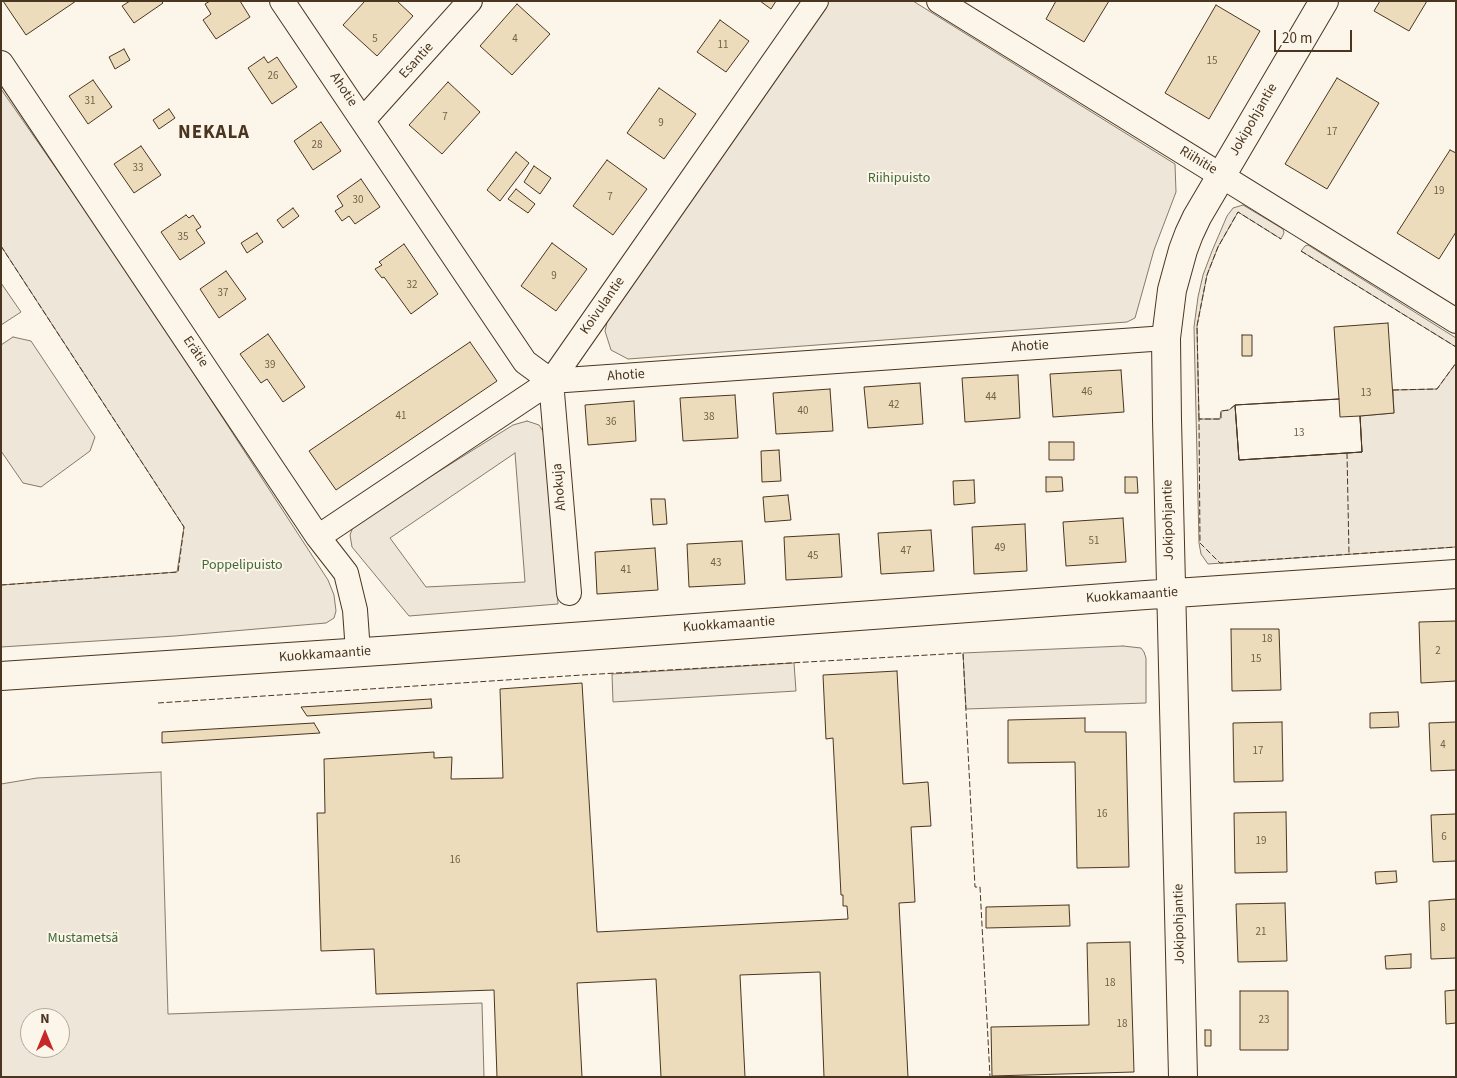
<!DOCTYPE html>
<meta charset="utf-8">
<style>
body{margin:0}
#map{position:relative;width:1457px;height:1078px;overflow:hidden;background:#fbf6e9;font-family:"Source Sans 3",sans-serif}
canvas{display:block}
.frame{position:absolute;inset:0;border:2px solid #4a3520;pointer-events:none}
.north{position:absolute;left:20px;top:1008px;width:50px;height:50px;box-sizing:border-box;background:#fbf6e9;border:1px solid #b4a999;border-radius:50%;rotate:0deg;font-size:14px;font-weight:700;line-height:20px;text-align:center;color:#4a3520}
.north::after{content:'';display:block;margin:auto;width:18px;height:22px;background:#c62828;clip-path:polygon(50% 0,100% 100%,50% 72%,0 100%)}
.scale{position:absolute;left:1274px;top:30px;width:78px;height:22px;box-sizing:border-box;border:2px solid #4a3520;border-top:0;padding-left:6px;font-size:15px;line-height:18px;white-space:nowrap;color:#4a3520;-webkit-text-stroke:4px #fbf6e9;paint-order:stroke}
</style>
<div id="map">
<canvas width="1457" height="1078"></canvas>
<div class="frame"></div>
<div class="north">N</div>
<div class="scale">20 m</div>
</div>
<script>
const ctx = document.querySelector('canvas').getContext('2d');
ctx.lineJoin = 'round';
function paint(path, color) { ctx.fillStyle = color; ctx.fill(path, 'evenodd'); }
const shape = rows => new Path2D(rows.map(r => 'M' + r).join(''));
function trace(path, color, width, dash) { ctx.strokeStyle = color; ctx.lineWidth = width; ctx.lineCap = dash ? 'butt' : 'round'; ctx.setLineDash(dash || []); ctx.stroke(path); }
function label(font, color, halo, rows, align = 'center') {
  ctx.font = font + ' "Source Sans 3",sans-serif'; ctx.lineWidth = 4; ctx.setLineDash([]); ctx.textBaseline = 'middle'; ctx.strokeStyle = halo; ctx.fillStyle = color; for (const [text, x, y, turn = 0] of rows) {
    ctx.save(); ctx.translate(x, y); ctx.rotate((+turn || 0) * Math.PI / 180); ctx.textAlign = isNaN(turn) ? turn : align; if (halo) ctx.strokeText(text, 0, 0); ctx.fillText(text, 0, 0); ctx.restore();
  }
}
const green = shape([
 [828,1,913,1,1175,164,1176,192,1154,250,1135,318,1127,322,628,359,611,350,605,331,608,318,828,1],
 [1,89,126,269,328,580,334,595,336,611,334,618,326,623,175,636,1,647,1,585,177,572,184,527,1,246,1,89],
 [1243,205,1283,229,1284,233,1281,239,1238,212,1218,247,1207,275,1197,326,1199,419,1220,419,1221,411,1229,410,1235,405,1239,460,1362,452,1360,416,1394,413,1393,390,1437,389,1456,363,1456,547,1208,564,1201,554,1199,543,1194,327,1198,297,1203,275,1212,251,1227,216,1233,208,1243,205],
 [1308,245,1456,338,1456,347,1301,251,1305,246,1308,245],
 [1,283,21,312,1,325,1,283],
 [13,337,31,341,95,437,90,451,41,487,23,483,1,451,1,345,13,337],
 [527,421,539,425,546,436,558,604,409,616,352,547,350,535,353,527,361,520,513,425,527,421],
 [515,453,525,582,426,587,390,538,515,453],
 [1123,646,1141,648,1144,652,1146,658,1146,703,966,709,963,653,1123,646],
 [794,663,796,691,613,702,612,674,794,663],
 [161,772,168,1014,482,1003,484,1077,1,1077,1,784,37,778,161,772],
 [30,1018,60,1018,60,1048,30,1048,30,1018]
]);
const building = shape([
 [3,1,76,1,26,35,3,1],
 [130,1,161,1,163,3,134,23,122,6,130,1],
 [210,1,240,1,250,17,216,39,203,20,211,14,205,4,210,1],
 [365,1,397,1,413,16,377,56,343,25,365,1],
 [760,1,776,1,771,9,760,1],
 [1056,1,1109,1,1084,42,1046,19,1056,1],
 [1380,1,1427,1,1409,31,1374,11,1380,1],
 [517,4,550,34,512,75,480,46,517,4],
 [1216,5,1260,31,1209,119,1165,93,1216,5],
 [720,20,749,41,726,72,697,52,720,20],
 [124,49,130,60,115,69,109,57,124,49],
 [264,57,268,63,277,57,297,87,272,104,248,68,264,57],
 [1337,78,1379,103,1327,189,1285,164,1337,78],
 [93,80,112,107,88,124,69,96,93,80],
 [448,82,480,112,442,154,409,125,448,82],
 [659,88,696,114,664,159,627,133,659,88],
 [169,109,175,118,159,129,153,120,169,109],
 [321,122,341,151,313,170,294,141,321,122],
 [141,146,161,175,134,193,114,164,141,146],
 [1450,150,1456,153,1456,232,1439,259,1397,233,1450,150],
 [516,152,529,163,500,201,487,190,516,152],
 [607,160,647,189,613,235,573,206,607,160],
 [534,166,551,178,540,194,524,182,534,166],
 [361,179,380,207,355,224,349,216,342,221,335,211,343,206,337,196,361,179],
 [516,189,535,204,528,213,508,199,516,189],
 [293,208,299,216,283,228,277,220,293,208],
 [186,215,189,218,193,215,201,227,196,230,205,243,180,260,161,232,186,215],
 [257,233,263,242,247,253,241,243,257,233],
 [552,243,587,269,556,311,521,286,552,243],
 [404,244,438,294,411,314,384,277,382,278,375,269,382,265,379,262,404,244],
 [226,271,246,299,219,318,200,289,226,271],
 [1388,323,1394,413,1360,416,1362,452,1239,460,1235,405,1339,399,1334,327,1388,323],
 [268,334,305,387,283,402,267,379,261,383,240,354,268,334],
 [1242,335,1252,335,1252,356,1242,356,1242,335],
 [470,342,497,381,336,490,309,451,470,342],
 [1121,370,1124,412,1053,417,1050,374,1121,370],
 [1018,375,1020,418,965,422,962,378,1018,375],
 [920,383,923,424,868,428,864,387,920,383],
 [830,389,833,431,776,434,773,393,830,389],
 [735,395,738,438,683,441,680,398,735,395],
 [1339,399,1340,417,1360,416,1362,452,1239,460,1235,405,1339,399],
 [634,401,636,441,588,445,585,405,634,401],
 [1049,442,1074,442,1074,460,1049,460,1049,442],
 [779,450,781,481,762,482,761,451,779,450],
 [1046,477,1062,477,1063,491,1046,492,1046,477],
 [1125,477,1137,477,1138,493,1125,493,1125,477],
 [974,480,975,503,954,505,953,481,974,480],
 [788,495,791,520,765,522,763,497,788,495],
 [651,499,665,499,667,524,653,525,651,499],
 [1123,518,1126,562,1066,566,1063,522,1123,518],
 [1025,524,1027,571,974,574,972,527,1025,524],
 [931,530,934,571,881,574,878,533,931,530],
 [839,534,842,577,786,580,784,537,839,534],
 [742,541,745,584,689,587,687,544,742,541],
 [655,548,658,590,597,594,595,552,655,548],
 [1456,621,1456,681,1421,683,1419,622,1456,621],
 [1231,629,1279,629,1281,690,1232,691,1231,629],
 [897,671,903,784,928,782,931,826,911,827,915,902,899,903,908,1077,824,1077,820,972,740,975,745,1077,661,1077,656,979,577,983,582,1077,497,1077,494,990,376,994,374,949,321,951,317,813,325,813,324,759,434,752,434,758,452,757,451,779,503,778,500,689,582,683,597,932,848,919,847,906,843,906,843,895,841,895,833,738,826,739,823,675,897,671],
 [431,699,432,708,307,716,301,707,431,699],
 [1398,712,1399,727,1370,728,1370,713,1398,712],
 [1085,718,1085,732,1126,732,1129,867,1077,868,1075,762,1008,763,1008,720,1085,718],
 [1282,722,1283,781,1234,782,1233,723,1282,722],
 [1456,722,1456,770,1431,771,1429,723,1456,722],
 [314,723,320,733,162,743,162,732,314,723],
 [1286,812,1287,872,1235,873,1234,813,1286,812],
 [1456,814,1456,861,1433,862,1431,815,1456,814],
 [1396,871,1397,882,1376,884,1375,872,1396,871],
 [1456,899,1456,958,1431,959,1429,901,1456,899],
 [1285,903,1287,961,1238,962,1236,904,1285,903],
 [1069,905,1070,926,986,928,986,907,1069,905],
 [1130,942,1134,1072,992,1076,991,1027,1089,1025,1087,943,1130,942],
 [1411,954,1411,968,1386,969,1385,956,1411,954],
 [1456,990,1456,1023,1446,1024,1445,991,1456,990],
 [1240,991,1288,991,1288,1050,1240,1050,1240,991],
 [1205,1030,1211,1030,1211,1046,1205,1046,1205,1030]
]);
const minor = shape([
 [282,1,525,362,551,381,1166,338],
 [939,1,1456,321],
 [1,63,318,537,346,573,355,610,358,652],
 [363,120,470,1],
 [551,381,569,593],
 [318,537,551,381,816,1]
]);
const secondary = shape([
 [1,676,394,650,1146,595,1456,574],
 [1183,1077,1167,420,1166,338,1172,290,1183,250,1189,234,1197,217,1324,1]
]);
const fence = shape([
 [1,246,184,527,178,572,1,585],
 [1301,251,1456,347],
 [1393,390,1437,389,1456,363],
 [1235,405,1229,410,1221,411,1221,419,1199,419,1200,543,1220,563,1456,547],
 [1199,419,1197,326,1207,275,1218,247,1238,212,1281,239],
 [1347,453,1349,554],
 [158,703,582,675,963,653,975,887,980,887,990,1077]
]);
const numberNames = [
 ["5",375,40],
 ["4",515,40],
 ["11",723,46],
 ["15",1212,62],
 ["26",273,77],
 ["31",90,102],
 ["7",445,118],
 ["9",661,124],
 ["17",1332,133],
 ["28",317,146],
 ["33",138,169],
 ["19",1439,192],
 ["7",610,198],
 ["30",358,201],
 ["35",183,238],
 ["9",554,277],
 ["32",412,286],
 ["37",223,294],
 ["39",270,366],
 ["46",1087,393],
 ["13",1366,394],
 ["44",991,398],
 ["42",894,406],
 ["40",803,412],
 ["41",401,417],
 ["38",709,418],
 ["36",611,423],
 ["13",1299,434],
 ["51",1094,542],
 ["49",1000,549],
 ["47",906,552],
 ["45",813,557],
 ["43",716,564],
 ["41",626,571],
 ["18",1267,640],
 ["2",1438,652],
 ["15",1256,660],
 ["4",1443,746],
 ["17",1258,752],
 ["16",1102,815],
 ["6",1444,838],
 ["19",1261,842],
 ["16",455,861],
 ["8",1443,929],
 ["21",1261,933],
 ["18",1110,984],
 ["23",1264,1021],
 ["18",1122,1025]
];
const streetNames = [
 ["Esantie",417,61,-48],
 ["Ahotie",343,90,56],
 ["Jokipohjantie",1254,120,-60],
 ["Riihitie",1198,161,31],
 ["Koivulantie",603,306,-55],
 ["Ahotie",1030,347,-4],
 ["Erätie",195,352,56],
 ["Ahotie",626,376,-4],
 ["Ahokuja",560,487,-95],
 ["Jokipohjantie",1169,520,-91],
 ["Kuokkamaantie",1132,596,-4],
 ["Kuokkamaantie",729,625,-4],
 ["Kuokkamaantie",325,655,-4],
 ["Jokipohjantie",1180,924,-91]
];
const parkNames = [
 ["Riihipuisto",899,179],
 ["Poppelipuisto",242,566],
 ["Mustametsä",83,939]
];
const districtNames = [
 ["NEKALA",214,134]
];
paint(green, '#ede6d9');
trace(green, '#887966', 1);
paint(building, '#ecdcbc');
trace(building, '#4a3520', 1);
trace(minor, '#4a3520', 26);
trace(secondary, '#4a3520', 30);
trace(minor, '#fbf6e9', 24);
trace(secondary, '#fbf6e9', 28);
trace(fence, '#4a3520', 1, [6, 2.5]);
label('11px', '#725f47', null, numberNames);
label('14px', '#4a3520', '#fbf6e9', streetNames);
label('14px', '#436837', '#fbf6e9', parkNames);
ctx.letterSpacing = '1px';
label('bold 19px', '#4a3520', '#fbf6e9', districtNames);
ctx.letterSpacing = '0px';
</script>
